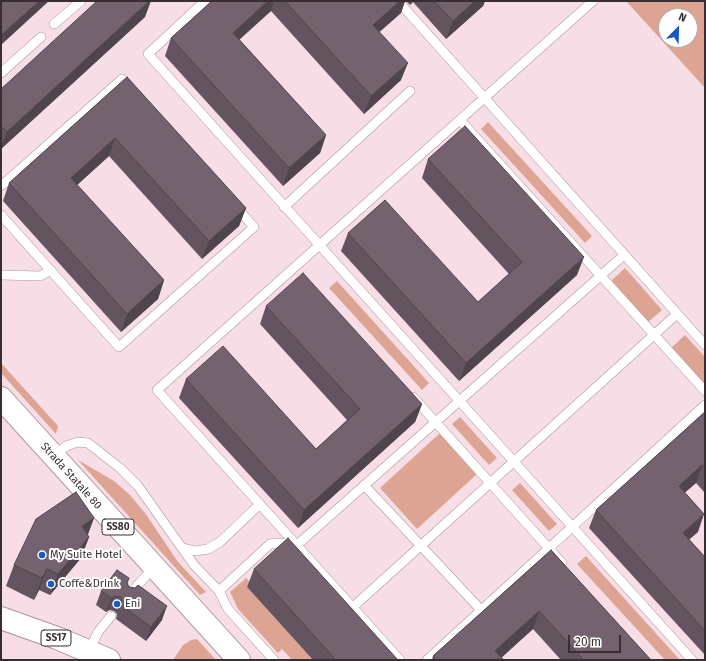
<!DOCTYPE html>
<style>
body{margin:0}
#map{position:relative;width:706px;height:661px;overflow:hidden;background:#f7dee6;font-family:"Fira Sans",sans-serif}
canvas{display:block}
.frame{position:absolute;inset:0;border:2px solid #392f32;pointer-events:none}
.north{position:absolute;left:658px;top:8px;width:40px;height:40px;box-sizing:border-box;background:#fff;border:1px solid #b0acad;border-radius:50%;rotate:23deg;font-size:11px;font-weight:700;line-height:16px;text-align:center;color:#392f32}
.north::after{content:'';display:block;margin:auto;width:14px;height:18px;background:#175ac5;clip-path:polygon(50% 0,100% 100%,50% 72%,0 100%)}
.scale{position:absolute;left:568px;top:635px;width:53px;height:18px;box-sizing:border-box;border:2px solid #392f32;border-top:0;padding-left:5px;font-size:12px;line-height:14px;white-space:nowrap;color:#392f32;-webkit-text-stroke:3px #fff;paint-order:stroke}
</style>
<div id="map">
<canvas width="706" height="661"></canvas>
<div class="frame"></div>
<div class="north">N</div>
<div class="scale">20 m</div>
</div>
<script>
const ctx = document.querySelector('canvas').getContext('2d');
ctx.lineJoin = 'round';
function paint(path, color) { ctx.fillStyle = color; ctx.fill(path, 'evenodd'); }
const shape = rows => new Path2D(rows.map(r => 'M' + r).join(''));
function trace(path, color, width, dash) { ctx.strokeStyle = color; ctx.lineWidth = width; ctx.lineCap = dash ? 'butt' : 'round'; ctx.setLineDash(dash || []); ctx.stroke(path); }
function label(font, color, halo, rows, align = 'center') {
  ctx.font = font + ' "Fira Sans",sans-serif'; ctx.lineWidth = 4; ctx.setLineDash([]); ctx.textBaseline = 'middle'; ctx.strokeStyle = halo; ctx.fillStyle = color; for (const [text, x, y, turn = 0] of rows) {
    ctx.save(); ctx.translate(x, y); ctx.rotate((+turn || 0) * Math.PI / 180); ctx.textAlign = isNaN(turn) ? turn : align; if (halo) ctx.strokeText(text, 0, 0); ctx.fillText(text, 0, 0); ctx.restore();
  }
}
const green = shape([
 [626,1,705,1,705,88],
 [666,16,690,16,690,40,666,40],
 [488,122,592,236,585,243,481,129],
 [625,268,662,310,647,323,610,282],
 [337,281,429,383,422,390,329,288],
 [685,335,705,357,705,386,671,348],
 [1,363,58,426,56,434,1,373],
 [460,417,497,458,489,465,452,424],
 [440,433,477,474,417,529,380,488],
 [78,460,114,481,130,495,145,513,178,562,206,592,200,595],
 [520,483,557,524,549,531,512,490],
 [586,556,680,660,665,660,577,564],
 [246,578,251,583,247,587,313,660,292,660,282,649,278,653,238,609,230,592],
 [197,639,216,660,173,660,183,645,191,640]
]);
const lane = shape([
 [205,1,148,54,692,660],
 [398,1,705,345],
 [54,24,81,1],
 [1,73,41,37],
 [460,120,705,391],
 [1,186,122,79,131,89],
 [284,207,410,91],
 [1,215,119,347,254,227,235,206],
 [1,275,40,276,51,270],
 [413,397,562,563],
 [54,456,66,446,78,442,88,443,120,468,138,486,194,565,219,591,228,609,274,660],
 [364,485,481,610],
 [183,548,195,551,208,549,220,542,260,504],
 [219,591,270,544,277,543,297,545,624,255],
 [128,596,154,567],
 [353,607,677,314],
 [89,651,98,632,111,616],
 [400,660,157,390,593,1],
 [427,660,705,405]
]);
const primary = shape([
 [1,398,239,660],
 [1,618,57,638,109,660]
]);
const wall = shape([
 [212,1,405,1,401,13,379,32,401,80,364,114,271,11,239,39,326,135,320,153,283,186,165,56,171,38],
 [406,1,485,1,483,6,446,39,413,2,410,5],
 [145,17,1,149,1,89],
 [127,77,246,208,239,226,202,259,109,156,77,185,164,280,158,299,121,332,3,201,9,183],
 [428,159,577,275,459,381,341,251,348,233,478,302,509,274,422,178],
 [266,306,422,404,415,422,298,528,179,398,186,379,316,449,347,420,260,324],
 [705,412,705,493,696,483,685,492,698,532,689,539,705,557,705,655,589,528,596,510],
 [94,518,87,535,89,537,81,558,50,595,39,590,34,600,6,586,14,565],
 [551,550,651,660,561,660,533,629,501,657,504,660,432,660,433,656],
 [254,569,398,660,313,660,247,587],
 [127,583,129,587,162,620,146,641,116,619,117,614,114,611,109,610,106,612,96,605,101,591]
]);
const shadedWall = shape([
 [39,1,49,1,1,45,1,35],
 [149,1,151,1,145,17,1,149,1,148,7,132],
 [268,1,274,1,271,11,227,51,233,33],
 [400,1,405,1,401,13,367,43,373,25],
 [411,1,413,1,410,5],
 [475,1,485,1,483,6,446,39,453,21],
 [408,63,401,80,364,114,371,96],
 [326,135,320,153,283,186,289,168],
 [115,138,109,156,65,196,71,178],
 [246,208,239,226,202,259,209,241],
 [584,257,577,275,459,381,466,363],
 [164,280,158,299,121,332,127,314],
 [422,404,415,422,298,528,304,510],
 [702,465,696,483,673,503,679,486],
 [704,514,698,532,677,550,683,533],
 [94,518,86,540,82,526],
 [89,537,81,558,50,595,58,574],
 [47,569,39,590,34,600,42,578],
 [114,596,109,610,106,612,112,598],
 [167,606,162,620,146,641,151,627],
 [539,611,533,629,499,660,495,651]
]);
const building = shape([
 [1,1,39,1,1,35,1,1],
 [97,1,149,1,7,132,1,126,1,89,97,1],
 [212,1,268,1,233,33,326,135,289,168,171,38,212,1],
 [285,1,400,1,373,25,408,63,371,96,285,1],
 [434,1,475,1,453,21,434,1],
 [127,77,246,208,209,241,115,138,71,178,164,280,127,314,9,183,127,77],
 [465,126,584,257,466,363,348,233,385,200,478,302,522,262,428,159,465,126],
 [303,273,422,404,304,510,186,379,223,346,316,449,360,409,266,306,303,273],
 [705,412,705,468,702,465,679,486,704,514,683,533,705,557,705,631,596,510,705,412],
 [76,492,94,518,82,526,89,537,58,574,47,569,42,578,14,565,36,519,76,492],
 [288,538,398,660,336,660,254,569,288,538],
 [551,550,651,660,584,660,539,611,495,651,504,660,436,660,433,656,551,550],
 [117,570,129,578,127,583,129,587,135,588,138,585,167,606,151,627,121,605,122,600,120,597,114,596,112,598,101,591,117,570]
]);
const markers = [
 [42,555,4,"#175ac5"],
 [51,584,4,"#175ac5"],
 [117,604,4,"#175ac5"]
];
const shields = [
 [118,527,32],
 [56,638,30]
];
const shieldNames = [
 ["SS80",118,527],
 ["SS17",56,638]
];
const streetNames = [
 ["Strada Statale 80",71,476,48]
];
const poiNames = [
 ["My Suite Hotel",50,555],
 ["Coffe&Drink",59,584],
 ["Eni",125,604]
];
paint(green, '#dea493');
trace(lane, '#ad959d', 10);
trace(primary, '#ad959d', 24);
trace(lane, '#fff', 9);
trace(primary, '#fff', 22);
paint(wall, '#64545f');
paint(shadedWall, '#51454d');
paint(building, '#74626e');
trace(building, '#51454d', 1);
for (const [x, y, r, color] of markers) { const dot = new Path2D(); dot.arc(x, y, r, 0, 2 * Math.PI); ctx.fillStyle = color; ctx.fill(dot); trace(dot, '#fff', 1.5); }
for (const [x, y, w] of shields) { const box = new Path2D(); box.roundRect(x - w / 2, y - 8, w, 16, 3); ctx.fillStyle = '#fff'; ctx.fill(box); trace(box, '#392f32', 1); }
label('bold 10px', '#392f32', null, shieldNames);
label('11px', '#392f32', '#fff', streetNames);
label('11px', '#392f32', '#fff', poiNames, 'left');
</script>
